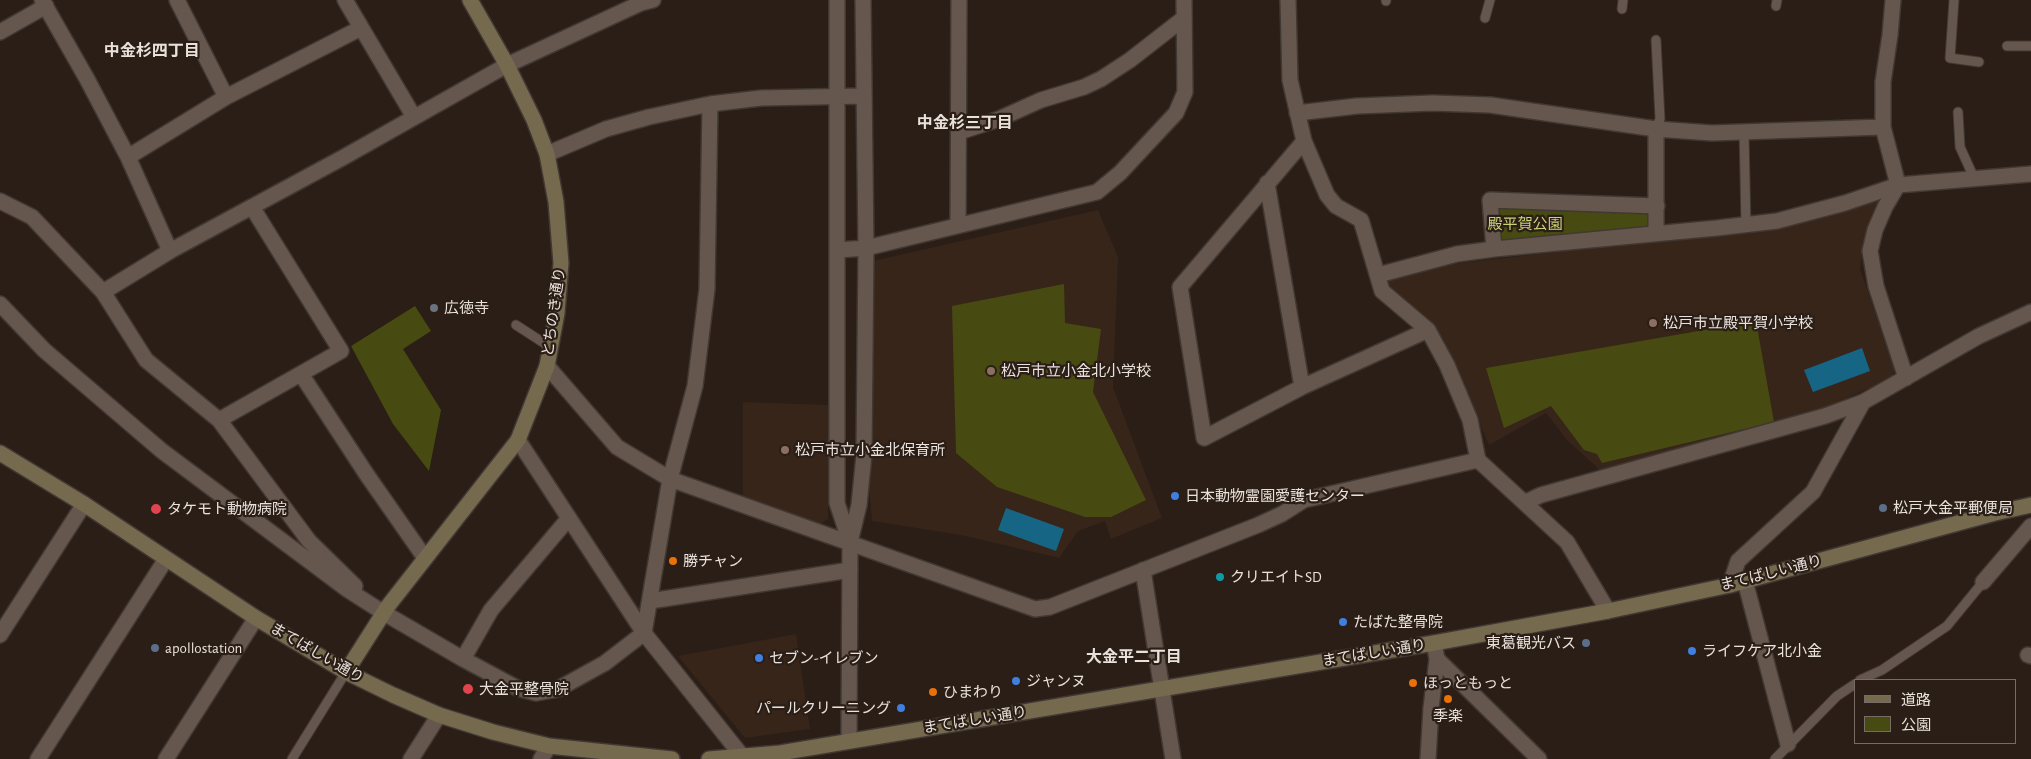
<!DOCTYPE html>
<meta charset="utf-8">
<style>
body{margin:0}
#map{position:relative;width:2031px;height:759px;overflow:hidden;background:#2a1e16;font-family:"Alegreya Sans","Noto Sans JP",sans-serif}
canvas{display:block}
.legend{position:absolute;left:1854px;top:679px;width:162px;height:65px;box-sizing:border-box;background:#2a1e16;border:1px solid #766c65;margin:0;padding:6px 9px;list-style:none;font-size:15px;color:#e9e1dc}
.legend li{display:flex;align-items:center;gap:10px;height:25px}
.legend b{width:25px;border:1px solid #766c65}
</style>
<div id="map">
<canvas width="2031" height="759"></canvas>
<ul class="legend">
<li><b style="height:6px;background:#756a4e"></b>道路</li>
<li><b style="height:14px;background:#474b11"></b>公園</li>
</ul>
</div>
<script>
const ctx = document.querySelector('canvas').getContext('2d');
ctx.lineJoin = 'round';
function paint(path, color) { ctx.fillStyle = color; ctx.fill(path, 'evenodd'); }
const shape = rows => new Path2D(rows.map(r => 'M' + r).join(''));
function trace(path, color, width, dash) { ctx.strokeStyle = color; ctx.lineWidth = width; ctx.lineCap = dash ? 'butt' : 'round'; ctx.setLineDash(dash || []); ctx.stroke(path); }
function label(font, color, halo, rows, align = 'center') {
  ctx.font = font + ' "Alegreya Sans","Noto Sans JP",sans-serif'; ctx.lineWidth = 4.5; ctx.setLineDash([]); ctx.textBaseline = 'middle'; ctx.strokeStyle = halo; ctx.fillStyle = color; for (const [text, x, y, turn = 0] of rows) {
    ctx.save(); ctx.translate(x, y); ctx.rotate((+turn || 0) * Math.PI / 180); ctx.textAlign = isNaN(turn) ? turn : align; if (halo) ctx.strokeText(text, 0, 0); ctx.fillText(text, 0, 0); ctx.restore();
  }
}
const built = shape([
 [1885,197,1872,218,1863,244,1860,269,1884,338,1896,368,1890,379,1821,409,1600,470,1568,441,1546,413,1489,445,1443,338,1412,308,1387,290,1385,280,1410,269,1651,241],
 [1098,210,1118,257,1113,387,1162,518,1111,539,1105,521,1078,531,1059,558,961,535,872,521,868,476,873,261],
 [743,402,828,405,828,519,820,524,743,496],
 [796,634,810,729,745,738,678,656]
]);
const green = shape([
 [1551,206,1645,210,1650,219,1650,227,1501,244,1497,209],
 [1064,284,1065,323,1101,329,1093,392,1146,500,1111,517,1085,517,997,487,956,453,952,306],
 [415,306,431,331,403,349,441,410,429,471,393,424,351,346],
 [1756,321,1774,422,1602,463,1597,454,1584,450,1551,406,1504,428,1486,368]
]);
const water = shape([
 [1862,348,1870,371,1813,392,1804,370],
 [1006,508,1064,529,1056,551,998,530]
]);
const lane = shape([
 [1954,0,1950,58,1979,62],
 [1386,1,1386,0],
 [1776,6,1777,0],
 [1622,9,1623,0],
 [1485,18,1490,0],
 [1656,40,1660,119,1656,129],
 [2007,46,2031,46],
 [1958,112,1960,147,1975,180],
 [1744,133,1746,225],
 [516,325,550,347],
 [1860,680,1882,670,1947,626,1983,582],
 [292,759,346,672],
 [1775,759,1837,696,1855,684]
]);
const street = shape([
 [42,0,87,79,128,157,170,251],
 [177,0,226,97],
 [345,0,414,117],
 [837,0,837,503,850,542],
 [1288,0,1290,80,1304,141,1327,195,1336,206,1361,220,1382,291,1428,330,1447,365,1470,420,1478,460,1567,542,1608,611],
 [1893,0,1890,35,1883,82,1883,127,1898,185,1885,207,1875,230,1870,251,1876,286,1906,378],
 [0,32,46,6],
 [1297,113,1357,106,1433,103,1490,105,1656,129,1712,133,1883,127],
 [959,132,999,119,1041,100,1084,87,1101,79,1130,60,1184,18],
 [1304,141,1180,287,1204,438,1302,387,1428,330],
 [547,154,606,129,649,117,710,104,761,98,864,96],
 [128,157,226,97,361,28],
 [1267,183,1302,387],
 [0,201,32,217,103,292],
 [958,225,959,0],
 [1656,233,1656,129],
 [1494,249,1490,200,1657,206],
 [838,250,866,248,1097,192,1120,173,1176,113,1185,92,1184,0],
 [1378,275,1457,254,1494,249,1717,228,1777,221,1845,203,1898,185,2031,174],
 [0,304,44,350,162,451,348,590,384,613,463,659,517,688,536,693,558,689,605,663,644,633,670,479,695,386,707,289,710,104],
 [547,366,617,447,670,479,1035,609,1050,607,1258,525,1282,514,1304,500,1478,460],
 [301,374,367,475,425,558],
 [219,420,341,351,252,207],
 [518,440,644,633,742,756],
 [1526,502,1541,495,1825,416,1863,402,1979,336,2031,312],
 [1143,570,1173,759],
 [1745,581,1788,744],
 [1983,582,2031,526],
 [1730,585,1738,561,1813,492,1863,402],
 [355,586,309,541,219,420,146,360,103,292,170,251,344,157,507,65,641,3,653,0],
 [650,601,850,570],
 [0,635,84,504],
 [1434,643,1437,659,1539,759],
 [2028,655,2031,656],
 [463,659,491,610,569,518],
 [849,740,850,542,859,505,864,455,866,248,863,0],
 [38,759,166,559],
 [166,759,256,618],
 [411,759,439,715],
 [541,759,549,746],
 [1428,759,1431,708,1437,659]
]);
const secondary = shape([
 [0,453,84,504,256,618,346,672,393,695,439,715,493,732,549,746,672,759],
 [346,672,388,606,518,440,547,366,557,313,561,263,556,202,547,154,534,120,507,65,470,0],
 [709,759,780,753,1434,643,1608,611,1730,585,1995,513,2031,505]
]);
const markers = [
 [434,308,5,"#6b7280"],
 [1653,323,5,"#8d6e63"],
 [991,371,5,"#8d6e63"],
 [785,450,5,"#8d6e63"],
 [1175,496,5,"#3f7fe0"],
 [1883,508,5,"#5c6f8a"],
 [156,509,6,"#e0444e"],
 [673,561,5,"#e8710a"],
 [1220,577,5,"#0f9aa8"],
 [1343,622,5,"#3f7fe0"],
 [1586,643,5,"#5c6f8a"],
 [155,648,5,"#5c6f8a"],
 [1692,651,5,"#3f7fe0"],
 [759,658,5,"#3f7fe0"],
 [1016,681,5,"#3f7fe0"],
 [1413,683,5,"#e8710a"],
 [468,689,6,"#e0444e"],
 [933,692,5,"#e8710a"],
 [1448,699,5,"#e8710a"],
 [901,708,5,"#3f7fe0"]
];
const parkNames = [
 ["殿平賀公園",1525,224]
];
const poiNames = [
 ["広徳寺",444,308],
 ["松戸市立殿平賀小学校",1663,323],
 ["松戸市立小金北小学校",1001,371],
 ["松戸市立小金北保育所",795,450],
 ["日本動物霊園愛護センター",1185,496],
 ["松戸大金平郵便局",1893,508],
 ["タケモト動物病院",167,509],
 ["勝チャン",683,561],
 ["クリエイトSD",1230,577],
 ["たばた整骨院",1353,622],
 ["東葛観光バス",1576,643,"right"],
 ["apollostation",165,648],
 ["ライフケア北小金",1702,651],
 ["セブン-イレブン",769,658],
 ["ジャンヌ",1026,681],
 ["ほっともっと",1423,683],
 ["大金平整骨院",479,689],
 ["ひまわり",943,692],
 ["パールクリーニング",891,708,"right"],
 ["季楽",1448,716,"center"]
];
const streetNames = [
 ["とちのき通り",554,312,-82],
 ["まてばしい通り",1771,573,-14],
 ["まてばしい通り",317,653,30],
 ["まてばしい通り",1374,653,-9],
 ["まてばしい通り",975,720,-9]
];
const neighbourhoodNames = [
 ["中金杉四丁目",152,51],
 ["中金杉三丁目",965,123],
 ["大金平二丁目",1134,657]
];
paint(built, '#37251a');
paint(green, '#474b11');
paint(water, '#166584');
trace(lane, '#413833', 11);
trace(street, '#413833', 18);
trace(secondary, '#413833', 18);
trace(lane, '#66574e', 9);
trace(street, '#66574e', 15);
trace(secondary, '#756a4e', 15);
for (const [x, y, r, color] of markers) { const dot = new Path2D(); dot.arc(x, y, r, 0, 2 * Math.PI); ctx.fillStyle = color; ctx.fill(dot); trace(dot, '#2a1e16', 2); }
label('15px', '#c9d376', '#2a1e16', parkNames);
label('15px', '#e9e1dc', '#2a1e16', poiNames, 'left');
label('15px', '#e9e1dc', '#2a1e16', streetNames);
label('bold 16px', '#e9e1dc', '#2a1e16', neighbourhoodNames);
</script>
